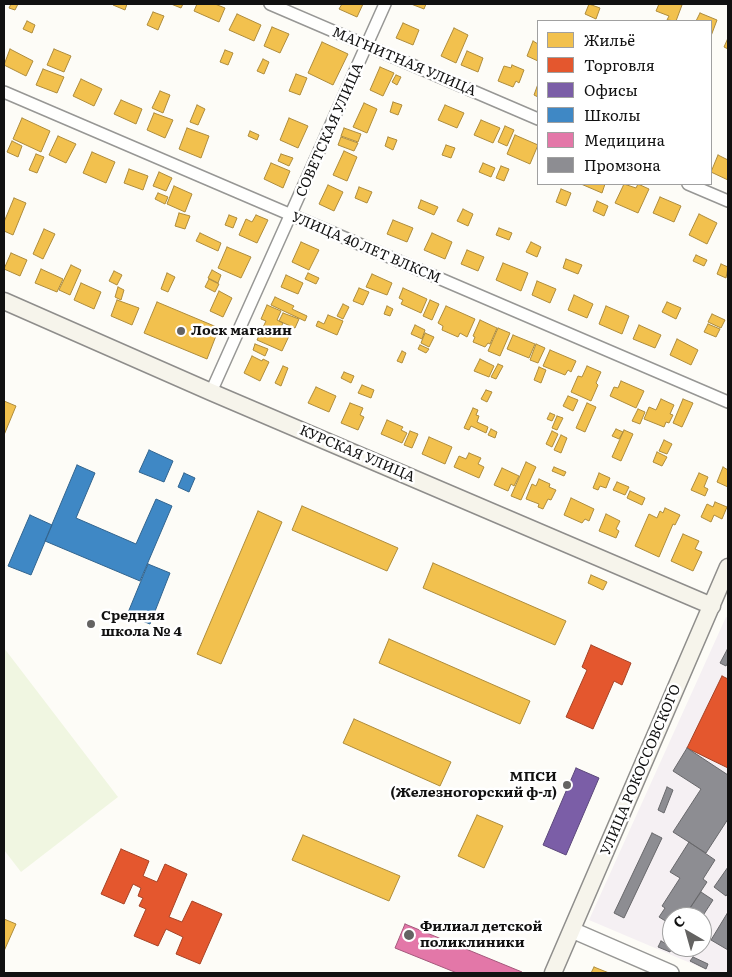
<!DOCTYPE html>
<meta charset="utf-8">
<style>
body{margin:0}
#map{position:relative;width:732px;height:977px;overflow:hidden;background:#fdfcf7;font-family:Literata,serif}
canvas{display:block}
.frame{position:absolute;inset:0;border:5px solid #111;pointer-events:none}
.legend{position:absolute;left:537px;top:20px;width:175px;height:165px;box-sizing:border-box;background:#fff;border:1px solid #a0a0a0;margin:0;padding:6px 9px;list-style:none;font-size:15px;color:#111}
.legend li{display:flex;align-items:center;gap:10px;height:25px}
.legend b{width:25px;border:1px solid #a0a0a0}
.north{position:absolute;left:662px;top:907px;width:50px;height:50px;box-sizing:border-box;background:#fff;border:1px solid #a0a0a0;border-radius:50%;rotate:322deg;font-size:14px;font-weight:700;line-height:20px;text-align:center;color:#111}
.north::after{content:'';display:block;margin:auto;width:18px;height:22px;background:#646362;clip-path:polygon(50% 0,100% 100%,50% 72%,0 100%)}
</style>
<div id="map">
<canvas width="732" height="977"></canvas>
<div class="frame"></div>
<ul class="legend">
<li><b style="height:14px;background:#f2c14e"></b>Жильё</li>
<li><b style="height:14px;background:#e4572e"></b>Торговля</li>
<li><b style="height:14px;background:#7b5ea7"></b>Офисы</li>
<li><b style="height:14px;background:#3f88c5"></b>Школы</li>
<li><b style="height:14px;background:#e377a8"></b>Медицина</li>
<li><b style="height:14px;background:#8d8d92"></b>Промзона</li>
</ul>
<div class="north">С</div>
</div>
<script>
const ctx = document.querySelector('canvas').getContext('2d');
ctx.lineJoin = 'round';
function paint(path, color) { ctx.fillStyle = color; ctx.fill(path, 'evenodd'); }
const shape = rows => new Path2D(rows.map(r => 'M' + r).join(''));
function trace(path, color, width, dash) { ctx.strokeStyle = color; ctx.lineWidth = width; ctx.lineCap = dash ? 'butt' : 'round'; ctx.setLineDash(dash || []); ctx.stroke(path); }
function label(font, color, halo, rows, align = 'center') {
  ctx.font = font + ' Literata,serif'; ctx.lineWidth = 5; ctx.setLineDash([]); ctx.textBaseline = 'middle'; ctx.strokeStyle = halo; ctx.fillStyle = color; for (const [text, x, y, turn = 0] of rows) {
    ctx.save(); ctx.translate(x, y); ctx.rotate((+turn || 0) * Math.PI / 180); ctx.textAlign = isNaN(turn) ? turn : align; if (halo) ctx.strokeText(text, 0, 0); ctx.fillText(text, 0, 0); ctx.restore();
  }
}
const industrial = shape([
 [726,617,728,618,728,973,714,973,589,920],
 [672,917,702,917,702,947,672,947]
]);
const pitch = shape([
 [4,648,118,797,21,872,4,850]
]);
const homes = shape([
 [11,4,18,4,15,10,9,8,11,4],
 [114,4,127,4,125,10,113,5,114,4],
 [171,4,183,4,181,8,171,4],
 [197,4,215,4,225,8,219,22,194,11,197,4],
 [342,4,363,4,357,17,339,9,342,4],
 [411,4,426,4,424,9,411,4],
 [589,4,600,8,596,19,585,14,589,4],
 [659,4,678,4,682,5,676,21,667,20,669,16,656,11,659,4],
 [153,12,164,16,158,30,147,25,153,12],
 [700,13,717,20,711,36,711,21,696,21,700,13],
 [237,14,261,25,254,41,229,30,237,14],
 [27,21,35,25,32,33,23,29,27,21],
 [403,23,419,30,413,45,396,38,403,23],
 [272,27,289,34,280,53,264,46,272,27],
 [454,28,468,35,456,63,441,56,454,28],
 [728,38,728,49,724,47,728,38],
 [533,41,538,44,538,61,527,56,533,41],
 [322,42,348,54,333,85,308,73,322,42],
 [10,49,33,61,26,76,4,65,10,49],
 [54,49,71,56,64,72,47,65,54,49],
 [225,50,233,53,228,65,220,62,225,50],
 [467,51,483,58,478,72,461,65,467,51],
 [263,59,269,62,264,74,257,71,263,59],
 [512,65,524,70,519,83,516,81,513,87,498,81,504,66,511,68,512,65],
 [380,67,394,73,383,96,370,90,380,67],
 [43,69,64,77,57,93,36,85,43,69],
 [296,74,307,78,300,95,289,91,296,74],
 [396,75,401,77,397,85,392,82,396,75],
 [81,79,102,89,94,106,73,96,81,79],
 [538,84,538,97,534,95,538,84],
 [160,91,170,95,163,113,152,108,160,91],
 [121,100,142,109,136,124,114,114,121,100],
 [393,102,402,105,398,115,390,112,393,102],
 [364,103,377,109,367,133,353,127,364,103],
 [197,105,205,109,198,125,190,122,197,105],
 [445,105,464,113,457,128,438,120,445,105],
 [154,113,173,120,165,138,147,130,154,113],
 [22,118,50,131,41,152,13,139,22,118],
 [289,118,308,126,298,148,280,140,289,118],
 [481,120,500,128,493,143,474,135,481,120],
 [505,126,514,130,507,146,498,142,505,126],
 [187,128,209,136,201,158,179,149,187,128],
 [344,128,361,134,358,142,341,136,344,128],
 [250,131,259,135,257,140,248,136,250,131],
 [515,135,538,145,530,164,507,154,515,135],
 [58,136,76,144,66,163,49,155,58,136],
 [341,137,358,143,354,151,338,145,341,137],
 [388,137,397,140,393,150,385,146,388,137],
 [12,141,22,146,18,157,7,152,12,141],
 [446,145,455,148,451,158,442,155,446,145],
 [344,151,357,157,347,181,333,175,344,151],
 [92,152,115,162,106,183,83,173,92,152],
 [36,154,44,157,37,173,29,170,36,154],
 [281,154,293,158,289,166,278,161,281,154],
 [718,155,728,160,728,180,711,172,718,155],
 [271,163,290,171,283,188,264,179,271,163],
 [483,163,495,168,491,177,479,172,483,163],
 [501,166,509,169,504,181,496,178,501,166],
 [129,169,148,176,143,190,124,183,129,169],
 [159,172,172,178,166,191,153,186,159,172],
 [581,184,605,184,602,193,581,184],
 [624,184,636,188,638,184,649,189,638,213,615,203,624,184],
 [328,185,343,192,334,211,319,204,328,185],
 [174,186,192,194,185,212,167,204,174,186],
 [359,187,372,192,367,203,355,198,359,187],
 [561,189,571,193,566,206,556,202,561,189],
 [158,193,168,197,165,204,155,199,158,193],
 [660,197,681,206,674,222,653,213,660,197],
 [14,198,26,203,13,235,4,231,4,222,14,198],
 [421,200,438,207,434,215,418,208,421,200],
 [597,201,608,206,604,216,593,211,597,201],
 [463,209,473,214,468,226,457,221,463,209],
 [179,213,190,216,185,229,175,226,179,213],
 [699,214,717,223,707,244,689,235,699,214],
 [229,215,237,218,233,228,225,225,229,215],
 [256,215,268,220,257,243,239,235,246,219,252,222,256,215],
 [393,220,413,228,407,242,387,234,393,220],
 [499,228,512,233,509,240,496,235,499,228],
 [44,229,55,234,43,259,33,254,44,229],
 [200,233,221,243,218,251,196,241,200,233],
 [432,233,452,242,445,259,424,250,432,233],
 [301,242,319,250,309,270,292,262,301,242],
 [531,242,541,247,537,257,526,252,531,242],
 [227,247,251,257,241,278,218,268,227,247],
 [467,250,484,257,478,271,461,264,467,250],
 [11,253,27,260,20,276,4,269,11,253],
 [696,255,707,260,704,266,693,261,696,255],
 [566,259,582,265,578,274,563,268,566,259],
 [503,263,528,273,521,291,496,280,503,263],
 [721,264,728,267,726,278,717,274,721,264],
 [71,265,81,270,70,295,59,290,71,265],
 [41,269,63,279,57,292,35,283,41,269],
 [212,270,221,275,218,283,208,278,212,270],
 [114,271,122,275,117,285,109,281,114,271],
 [167,273,175,277,168,292,161,289,167,273],
 [308,273,319,278,316,284,305,279,308,273],
 [372,274,392,283,387,295,366,287,372,274],
 [286,275,303,283,298,294,281,287,286,275],
 [209,279,219,284,215,292,205,287,209,279],
 [537,281,556,289,550,303,532,295,537,281],
 [81,283,101,292,94,309,74,300,81,283],
 [118,287,124,290,121,300,115,297,118,287],
 [359,288,369,292,363,305,353,301,359,288],
 [403,288,427,299,421,313,401,304,403,300,399,298,403,288],
 [219,291,232,298,223,317,210,311,219,291],
 [574,295,593,304,587,318,568,310,574,295],
 [275,297,294,306,292,309,307,316,305,321,271,305,275,297],
 [117,300,139,308,132,325,111,316,117,300],
 [430,300,439,304,432,320,423,316,430,300],
 [157,302,219,328,207,359,144,333,157,302],
 [667,302,681,308,676,319,662,312,667,302],
 [343,304,349,307,343,319,337,316,343,304],
 [267,305,281,311,277,320,283,323,279,331,289,336,282,351,257,340,266,321,261,319,267,305],
 [387,306,393,309,390,316,384,314,387,306],
 [446,306,475,319,467,337,460,333,458,337,442,330,443,326,438,323,446,306],
 [606,306,629,316,622,334,599,324,606,306],
 [283,313,299,319,295,328,279,321,283,313],
 [712,314,725,320,721,328,708,322,712,314],
 [328,315,343,321,337,335,316,326,318,321,324,324,328,315],
 [480,320,497,328,490,344,488,343,485,347,473,342,475,337,473,336,480,320],
 [708,324,720,329,716,337,704,332,708,324],
 [415,325,425,330,422,339,411,334,415,325],
 [639,325,661,335,655,348,633,339,639,325],
 [498,328,510,333,500,356,488,351,498,328],
 [425,333,434,337,429,347,421,343,425,333],
 [513,335,535,344,529,358,507,349,513,335],
 [677,339,698,350,691,365,670,355,677,339],
 [255,344,268,349,265,356,253,350,255,344],
 [536,344,545,348,538,363,530,360,536,344],
 [420,345,429,349,426,353,418,349,420,345],
 [550,350,576,361,571,372,568,370,565,375,543,366,550,350],
 [402,351,406,353,402,363,397,361,402,351],
 [252,356,262,361,263,359,269,362,260,381,244,373,252,356],
 [480,359,494,366,489,377,474,371,480,359],
 [498,364,503,366,496,379,491,377,498,364],
 [283,366,288,368,281,386,275,383,283,366],
 [587,366,601,372,596,383,598,385,591,401,571,392,578,376,582,377,587,366],
 [539,367,546,370,541,383,534,380,539,367],
 [344,372,354,376,351,383,341,378,344,372],
 [621,381,644,391,636,408,610,396,614,387,618,388,621,381],
 [362,385,374,390,371,398,358,393,362,385],
 [316,387,336,396,329,412,308,403,316,387],
 [486,390,492,392,487,402,481,399,486,390],
 [568,396,578,400,573,411,563,406,568,396],
 [661,399,674,405,670,414,673,415,669,423,666,422,664,427,644,419,649,407,656,410,661,399],
 [683,399,693,403,682,427,673,423,683,399],
 [4,401,16,406,4,435,4,401],
 [350,403,363,408,360,415,364,417,358,430,341,423,350,403],
 [587,403,596,407,585,432,576,428,587,403],
 [473,408,478,410,476,415,479,416,477,422,488,427,486,433,471,426,469,430,464,428,473,408],
 [638,409,645,412,640,424,632,421,638,409],
 [550,413,555,415,552,421,547,419,550,413],
 [557,416,563,418,557,430,552,428,557,416],
 [387,420,403,427,401,430,407,433,402,443,381,434,387,420],
 [491,429,497,432,495,438,488,435,491,429],
 [616,429,623,432,619,439,612,436,616,429],
 [624,430,633,434,621,461,612,457,624,430],
 [410,431,418,434,412,448,404,445,410,431],
 [552,431,558,434,552,447,546,444,552,431],
 [561,435,567,438,561,453,554,450,561,435],
 [429,437,452,447,445,464,422,454,429,437],
 [664,440,672,444,667,454,659,451,664,440],
 [657,452,667,457,662,466,653,462,657,452],
 [469,453,481,458,478,464,484,467,479,478,454,467,459,456,466,459,469,453],
 [526,462,536,467,521,500,511,496,526,462],
 [554,467,566,472,564,476,552,471,554,467],
 [723,467,728,470,728,487,717,482,723,467],
 [502,468,519,476,514,486,511,484,508,491,494,485,502,468],
 [599,473,610,478,606,488,600,486,598,490,593,488,599,473],
 [699,473,708,477,704,487,708,489,705,496,691,490,699,473],
 [539,479,550,484,549,487,556,490,551,500,548,499,543,509,538,507,539,504,526,499,532,484,536,486,539,479],
 [617,482,629,487,625,495,613,490,617,482],
 [630,491,645,498,642,505,627,498,630,491],
 [571,498,594,509,589,521,585,519,582,523,564,515,571,498],
 [715,502,727,507,722,519,714,515,711,522,701,517,707,504,713,507,715,502],
 [302,506,398,548,387,571,292,530,302,506],
 [665,508,680,515,675,525,673,524,659,557,635,546,649,514,657,518,660,511,663,513,665,508],
 [258,511,282,522,221,664,197,654,258,511],
 [606,514,620,521,616,529,619,531,616,538,599,531,606,514],
 [683,534,699,541,695,549,702,552,693,571,671,561,683,534],
 [433,563,566,621,555,645,423,588,433,563],
 [591,575,607,582,603,590,588,583,591,575],
 [389,639,530,701,520,724,379,663,389,639],
 [354,719,451,762,440,786,343,743,354,719],
 [477,815,503,826,484,868,458,856,477,815],
 [303,835,400,876,389,901,292,860,303,835],
 [4,919,16,924,4,951,4,919],
 [594,967,609,973,591,973,594,967]
]);
const shops = shape([
 [591,645,631,663,622,685,614,681,593,729,566,717,587,670,582,667,591,645],
 [722,676,728,679,728,768,687,748,722,676],
 [121,849,149,861,143,876,157,882,165,864,187,874,169,917,182,922,192,901,222,914,200,964,176,954,183,937,166,929,158,946,134,936,146,909,139,906,143,898,138,896,141,888,133,884,124,904,101,894,121,849]
]);
const offices = shape([
 [576,768,599,778,566,855,543,845,576,768]
]);
const schools = shape([
 [149,450,173,461,164,482,139,472,149,450],
 [77,465,95,473,76,518,136,544,156,499,172,506,140,581,45,541,77,465],
 [184,473,195,478,189,492,178,487,184,473],
 [30,515,52,525,31,575,8,566,30,515],
 [148,564,170,573,150,624,127,615,148,564]
]);
const health = shape([
 [405,924,522,972,522,973,457,973,395,948,405,924]
]);
const industry = shape([
 [727,650,728,651,728,662,726,666,720,663,727,650],
 [687,748,728,775,728,819,706,853,673,832,701,789,673,771,687,748],
 [667,787,673,790,664,813,658,810,667,787],
 [652,833,662,838,624,918,614,913,652,833],
 [689,842,715,860,703,879,707,882,684,917,672,917,672,925,659,917,665,908,662,906,680,878,670,872,689,842],
 [728,867,728,893,726,896,714,887,728,867],
 [701,892,713,900,702,917,684,917,701,892],
 [728,912,728,950,711,940,728,912],
 [661,941,672,947,670,952,658,947,661,941],
 [693,957,708,964,706,969,690,961,693,957]
]);
const minor = shape([
 [270,4,538,119],
 [4,92,728,402],
 [688,184,728,201],
 [211,392,385,4]
]);
const tertiary = shape([
 [572,930,671,973]
]);
const secondary = shape([
 [4,301,211,392,712,606],
 [553,973,728,567]
]);
const markers = [
 [181,331,5,"#646362"],
 [91,624,5,"#646362"],
 [567,785,5,"#646362"],
 [409,935,6,"#646362"]
];
const streetNames = [
 ["МАГНИТНАЯ УЛИЦА",404,62,23],
 ["СОВЕТСКАЯ УЛИЦА",330,130,-66],
 ["УЛИЦА 40 ЛЕТ ВЛКСМ",366,248,23],
 ["КУРСКАЯ УЛИЦА",357,454,23],
 ["УЛИЦА РОКОССОВСКОГО",641,770,-67]
];
const poiNames = [
 ["Лоск магазин",191,331],
 ["Средняя",101,616],
 ["школа № 4",101,632],
 ["МПСИ",557,777,"right"],
 ["(Железногорский ф-л)",557,793,"right"],
 ["Филиал детской",420,927],
 ["поликлиники",420,943]
];
paint(industrial, '#f5f0f3');
paint(pitch, '#f0f6e1');
paint(homes, '#f2c14e');
trace(homes, '#ae8c3c', 1);
paint(shops, '#e4572e');
trace(shops, '#a54225', 1);
paint(offices, '#7b5ea7');
trace(offices, '#5b477a', 1);
paint(schools, '#3f88c5');
trace(schools, '#31648f', 1);
paint(health, '#e377a8');
trace(health, '#a4587b', 1);
paint(industry, '#8d8d92');
trace(industry, '#68686b', 1);
trace(minor, '#979795', 14);
trace(tertiary, '#979795', 18);
trace(secondary, '#8e8d8b', 19);
trace(minor, '#fffffe', 11);
trace(tertiary, '#fffffe', 15);
trace(secondary, '#f6f4eb', 16);
for (const [x, y, r, color] of markers) { const dot = new Path2D(); dot.arc(x, y, r, 0, 2 * Math.PI); ctx.fillStyle = color; ctx.fill(dot); trace(dot, '#fff', 2); }
label('14px', '#111', '#fff', streetNames);
label('bold 14px', '#111', '#fff', poiNames, 'left');
</script>
